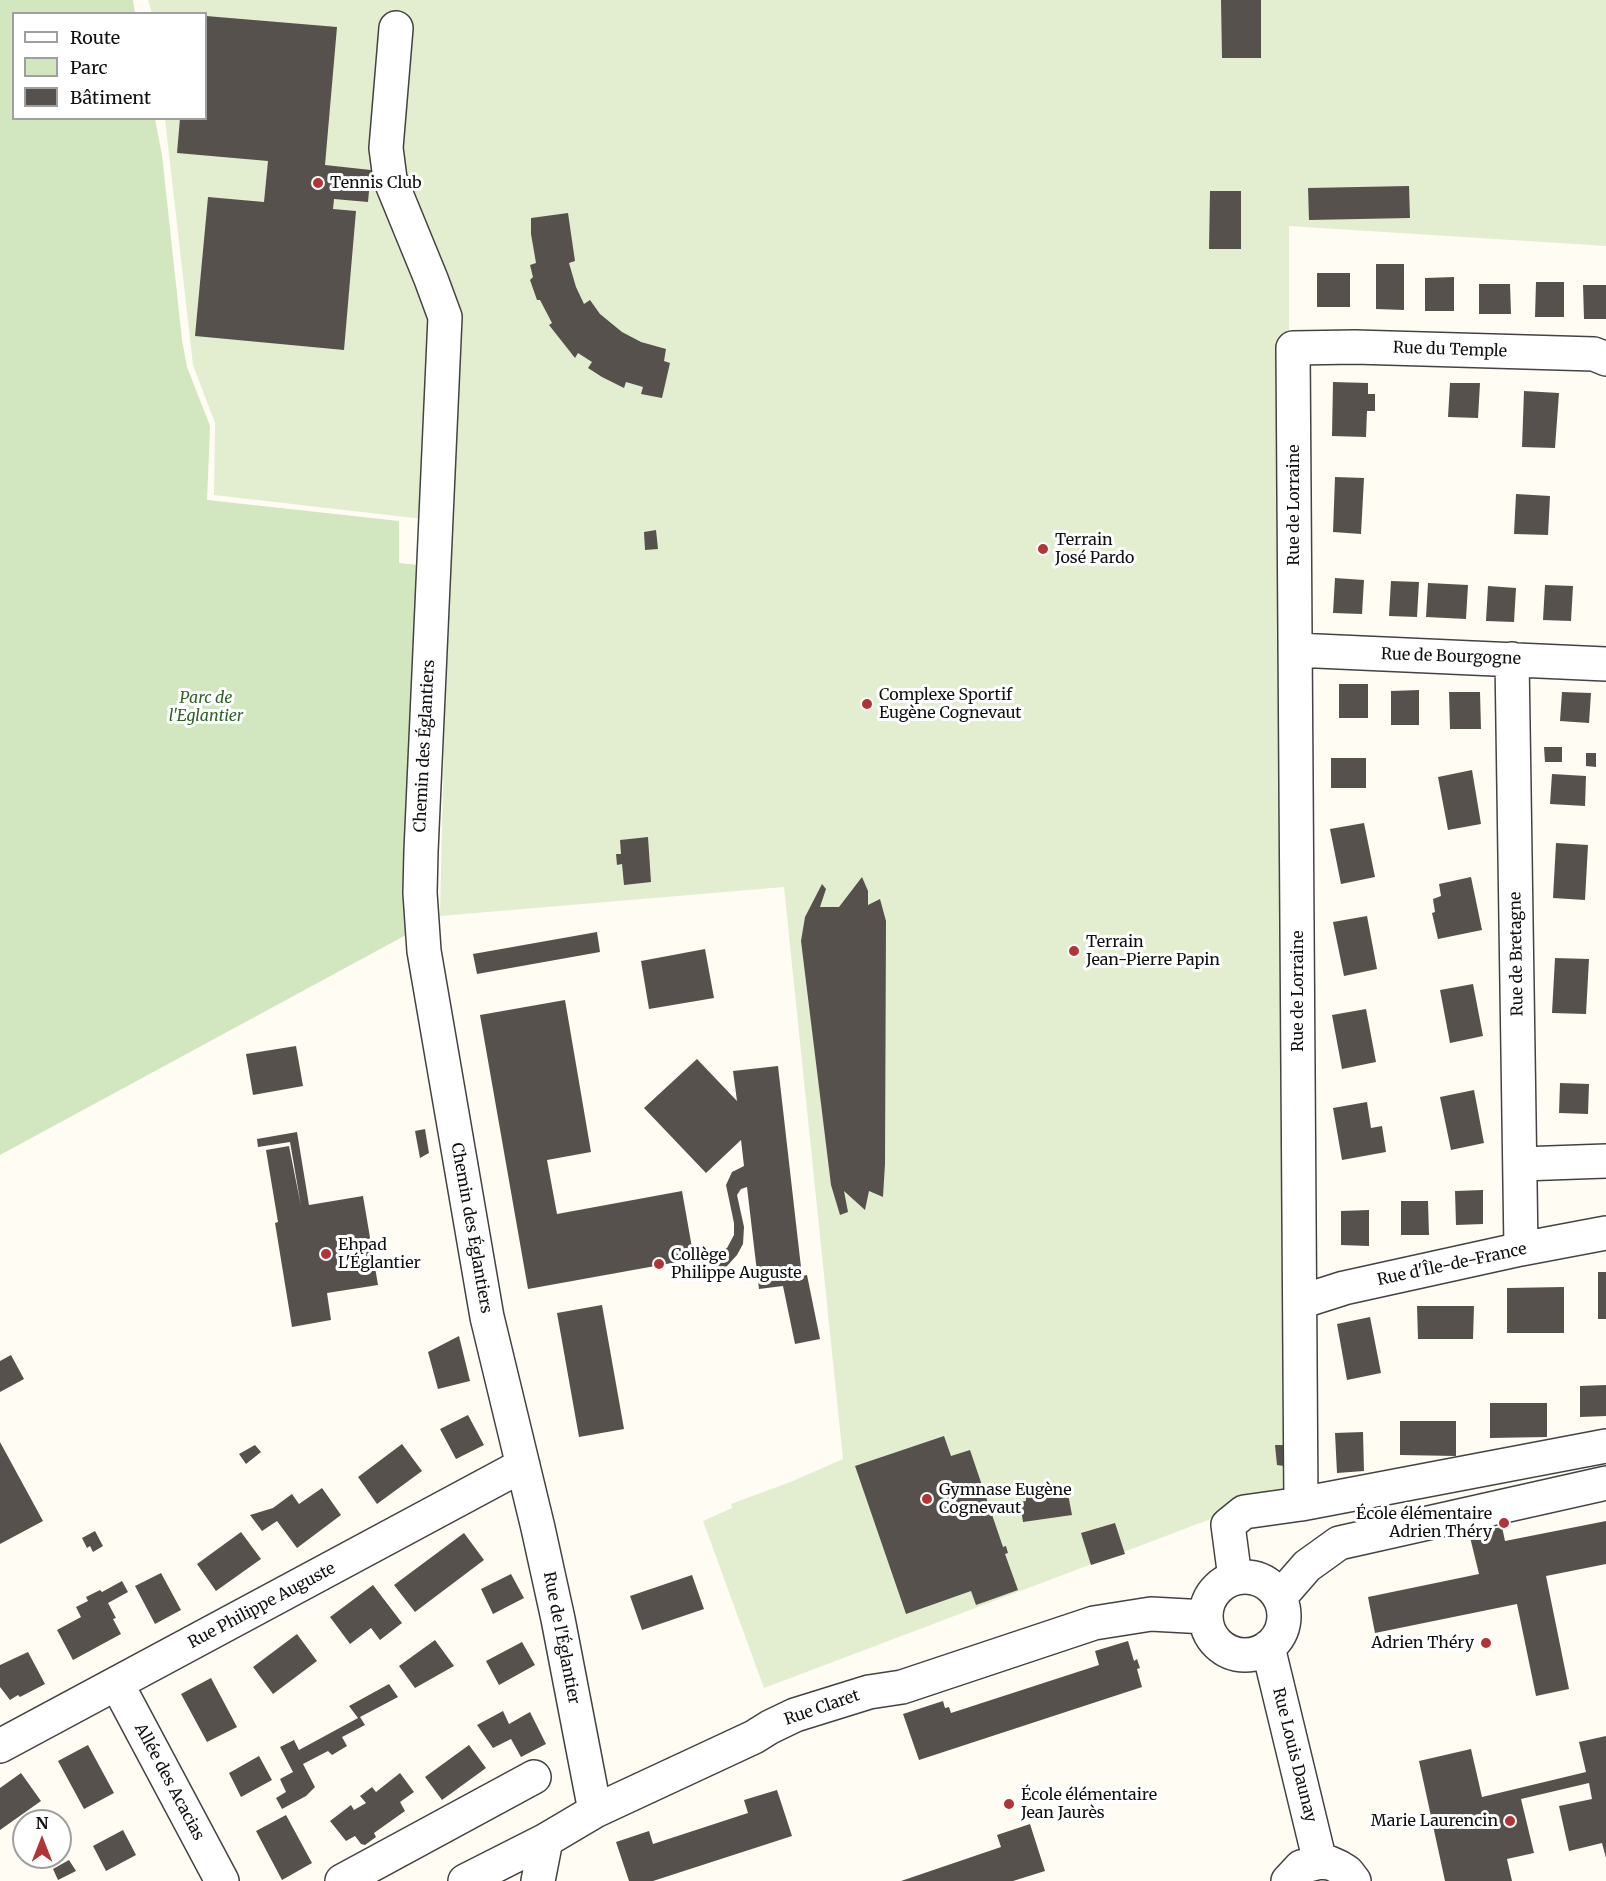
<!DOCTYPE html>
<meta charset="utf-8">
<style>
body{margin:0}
#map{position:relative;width:1606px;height:1881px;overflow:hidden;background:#fefcf3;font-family:Merriweather,serif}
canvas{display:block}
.legend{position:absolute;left:12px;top:12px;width:195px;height:108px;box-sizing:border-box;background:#fff;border:2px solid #9f9f9f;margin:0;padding:8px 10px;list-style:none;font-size:18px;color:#101010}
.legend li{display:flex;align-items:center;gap:12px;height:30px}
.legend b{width:30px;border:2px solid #9f9f9f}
.north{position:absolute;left:12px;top:1809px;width:60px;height:60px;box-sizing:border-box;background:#fff;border:2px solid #9f9f9f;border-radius:50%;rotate:0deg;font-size:16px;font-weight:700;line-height:24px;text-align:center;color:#101010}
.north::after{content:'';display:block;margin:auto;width:21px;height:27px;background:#b33436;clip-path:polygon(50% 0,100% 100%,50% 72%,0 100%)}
</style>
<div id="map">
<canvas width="1606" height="1881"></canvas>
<ul class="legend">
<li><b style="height:8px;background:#fff"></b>Route</li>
<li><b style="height:16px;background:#d2e6bf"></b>Parc</li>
<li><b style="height:16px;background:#57514d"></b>Bâtiment</li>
</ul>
<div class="north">N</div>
</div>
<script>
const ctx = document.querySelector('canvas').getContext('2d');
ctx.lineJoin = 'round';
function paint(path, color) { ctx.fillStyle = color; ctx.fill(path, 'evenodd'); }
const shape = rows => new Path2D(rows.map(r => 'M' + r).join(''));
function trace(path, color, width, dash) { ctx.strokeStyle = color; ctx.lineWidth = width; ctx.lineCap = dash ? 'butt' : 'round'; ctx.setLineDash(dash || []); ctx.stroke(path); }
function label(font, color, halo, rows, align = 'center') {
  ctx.font = font + ' Merriweather,serif'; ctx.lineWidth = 6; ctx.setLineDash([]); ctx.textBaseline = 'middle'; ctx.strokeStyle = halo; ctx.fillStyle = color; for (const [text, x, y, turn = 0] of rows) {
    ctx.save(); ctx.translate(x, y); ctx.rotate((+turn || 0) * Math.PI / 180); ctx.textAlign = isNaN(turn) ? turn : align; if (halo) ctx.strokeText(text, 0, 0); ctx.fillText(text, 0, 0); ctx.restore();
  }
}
const green = shape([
 [0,0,133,0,135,13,14,14,14,118,155,119,162,155,182,340,187,367,210,426,207,500,399,521,399,563,418,565,406,825,406,935,0,1155]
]);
const pitch = shape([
 [148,0,1606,0,1606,246,1289,226,1290,1489,764,1688,703,1521,732,1508,731,1504,793,1481,843,1459,784,887,440,916,449,522,214,495,215,423,193,365,165,119,206,118,206,14,152,13]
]);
const building = shape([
 [1221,0,1261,0,1261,58,1222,58],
 [206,16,337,27,325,165,371,170,368,202,334,199,333,209,356,211,344,350,195,336,208,197,264,202,268,161,177,153,180,118,206,118],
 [1409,186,1410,218,1309,220,1308,188],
 [1210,191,1241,191,1241,249,1209,249],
 [568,213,575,261,569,263,576,287,584,304,590,300,600,314,622,332,641,342,666,349,664,361,670,363,662,398,641,394,643,387,626,382,624,388,602,377,588,368,592,362,578,353,575,358,549,325,552,323,540,300,537,300,530,280,533,277,530,265,536,263,531,234,531,218],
 [1376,264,1404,264,1404,310,1376,309],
 [1317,273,1350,273,1350,307,1317,307],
 [1454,277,1454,311,1425,311,1425,278],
 [1536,282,1564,282,1564,317,1535,317],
 [1479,284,1510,284,1511,314,1479,314],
 [1583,285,1606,285,1606,319,1584,319],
 [1333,382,1368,383,1368,394,1375,394,1375,411,1367,411,1366,437,1332,436],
 [1450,383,1480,383,1478,418,1448,417],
 [1524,391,1559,393,1555,448,1522,447],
 [1335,477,1364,478,1361,534,1333,532],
 [1516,494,1550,496,1548,535,1514,534],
 [656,530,658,549,645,550,644,532],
 [1335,578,1364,580,1362,614,1333,613],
 [1391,581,1419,582,1417,617,1389,616],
 [1428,583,1468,585,1466,619,1426,617],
 [1545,585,1573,586,1571,621,1543,620],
 [1488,586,1516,588,1514,622,1486,621],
 [1339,684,1368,684,1368,718,1339,718],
 [1419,690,1419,725,1391,725,1391,691],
 [1449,692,1480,692,1481,729,1450,729],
 [1562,692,1591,693,1589,723,1560,721],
 [1544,747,1562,747,1562,762,1545,762],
 [1586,753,1596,753,1596,767,1586,766],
 [1331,758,1366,758,1366,788,1331,788],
 [1472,770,1481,824,1448,830,1438,777],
 [1552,774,1586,776,1585,806,1550,804],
 [1364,823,1375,877,1341,884,1330,829],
 [648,837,651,882,624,885,622,864,617,865,616,854,621,854,620,840],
 [1556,843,1588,845,1585,900,1553,898],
 [862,877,868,891,868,905,880,899,886,921,885,1164,883,1197,869,1191,865,1210,844,1191,848,1212,840,1215,831,1185,801,941,805,917,822,884,826,889,820,907,839,907],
 [1471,877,1482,930,1438,939,1432,913,1435,912,1433,899,1441,896,1439,884],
 [1367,916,1377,969,1344,976,1333,922],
 [597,932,600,952,477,974,473,954],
 [705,949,714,998,649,1009,641,961],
 [1555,958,1589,959,1586,1014,1552,1013],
 [1473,984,1483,1036,1450,1043,1440,990],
 [565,1000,591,1152,547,1160,557,1214,682,1191,694,1259,528,1289,480,1015],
 [1366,1009,1376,1062,1342,1069,1332,1015],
 [296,1046,303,1086,253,1095,246,1054],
 [697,1059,737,1101,733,1071,778,1066,802,1276,807,1275,820,1339,795,1344,783,1286,759,1289,747,1187,741,1189,737,1195,744,1227,743,1244,737,1255,727,1266,712,1273,697,1276,694,1259,717,1253,727,1248,734,1235,734,1223,726,1185,732,1172,744,1166,741,1140,706,1173,644,1108],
 [1560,1083,1589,1084,1588,1114,1559,1113],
 [1474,1090,1484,1143,1451,1150,1440,1097],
 [1367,1102,1371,1128,1382,1126,1386,1152,1342,1160,1333,1108],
 [425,1129,429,1153,420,1158,415,1131],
 [297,1132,309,1205,363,1196,378,1285,327,1293,331,1320,292,1327,275,1223,278,1222,266,1150,289,1146,301,1206,290,1142,258,1147,257,1139],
 [1483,1190,1483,1224,1456,1225,1455,1191],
 [1401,1201,1428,1201,1429,1235,1401,1235],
 [1369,1210,1369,1246,1341,1245,1341,1211],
 [1598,1272,1606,1272,1606,1319,1598,1319],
 [1564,1287,1564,1333,1507,1333,1507,1288],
 [602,1305,624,1429,579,1437,557,1313],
 [1417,1306,1474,1306,1473,1339,1418,1339],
 [1370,1317,1381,1373,1347,1380,1337,1324],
 [459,1336,470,1381,438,1389,428,1352],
 [11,1355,24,1379,0,1392,0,1361],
 [1606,1385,1606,1416,1580,1417,1580,1386],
 [1490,1403,1547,1403,1547,1437,1490,1438],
 [468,1415,484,1445,456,1459,440,1429],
 [1400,1421,1456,1421,1456,1456,1400,1455],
 [1363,1432,1364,1471,1337,1473,1335,1433],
 [944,1436,951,1456,970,1450,1003,1547,1006,1546,1008,1553,1005,1554,1018,1590,976,1605,971,1591,906,1614,855,1466],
 [0,1442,43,1521,0,1544],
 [402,1444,422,1471,377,1504,358,1477],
 [255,1445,261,1452,246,1464,239,1454],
 [1275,1445,1286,1445,1284,1466,1277,1465],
 [322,1488,341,1515,297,1548,277,1521,262,1531,250,1515,273,1508,292,1494,299,1504],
 [1051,1490,1051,1493,1061,1492,1062,1495,1068,1494,1072,1515,1023,1522,1020,1502,1026,1501,1026,1497,1036,1496,1036,1492],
 [1606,1521,1606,1564,1546,1576,1569,1689,1536,1696,1517,1604,1375,1633,1368,1597,1479,1574,1469,1533,1502,1527,1505,1541],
 [1115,1523,1125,1554,1091,1565,1081,1533],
 [95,1531,103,1546,93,1552,90,1546,87,1548,82,1538],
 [241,1532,261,1559,216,1591,197,1564],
 [464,1533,484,1560,415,1612,394,1585],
 [161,1573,181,1610,155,1624,135,1586],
 [511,1574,524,1598,493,1614,481,1589],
 [692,1575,704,1609,642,1630,630,1596],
 [122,1581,128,1592,108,1603,116,1618,113,1619,121,1634,73,1660,57,1630,81,1617,76,1607,88,1601,86,1597,100,1590,102,1592],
 [373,1585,402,1623,380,1640,371,1628,350,1644,330,1617],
 [297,1634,317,1661,273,1694,253,1667],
 [435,1640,454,1666,415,1688,399,1666],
 [1128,1641,1134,1661,1137,1659,1140,1668,1137,1669,1142,1687,919,1760,903,1714,943,1701,945,1708,949,1707,951,1713,1099,1665,1095,1651],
 [522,1642,535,1665,499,1685,486,1661],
 [28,1652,45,1684,20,1697,18,1695,10,1700,0,1687,0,1665],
 [211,1678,237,1727,207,1742,181,1694],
 [389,1684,398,1697,360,1717,365,1725,342,1737,347,1746,332,1755,328,1751,303,1764,315,1787,306,1796,282,1809,276,1798,286,1792,280,1779,293,1772,280,1747,294,1740,299,1750,358,1718,349,1706],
 [503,1711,509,1724,530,1712,546,1744,521,1757,511,1739,493,1748,477,1725],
 [1606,1736,1606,1858,1602,1843,1569,1851,1559,1806,1592,1799,1589,1783,1521,1799,1534,1853,1507,1859,1512,1881,1445,1881,1419,1761,1471,1749,1482,1797,1586,1772,1579,1742],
 [88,1745,114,1793,84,1809,58,1761],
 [469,1745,486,1768,442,1800,425,1777],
 [259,1756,272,1780,241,1797,229,1773],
 [21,1773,41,1801,0,1830,0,1788],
 [400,1773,414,1792,400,1802,405,1811,374,1833,376,1837,365,1845,361,1844,355,1836,346,1841,330,1821,351,1805,354,1810,366,1803,360,1796,372,1787,376,1792],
 [777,1790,792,1836,653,1881,629,1881,616,1842,649,1831,653,1844,748,1813,744,1800],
 [286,1815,312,1863,282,1880,256,1831],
 [1030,1824,1045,1871,1013,1881,901,1881,1001,1847,997,1835],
 [123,1830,136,1855,106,1871,93,1846],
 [69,1860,76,1871,58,1880,53,1869]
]);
const minor = shape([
 [396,28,386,148,390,179,431,279,445,317,421,851,420,893,424,951,487,1317,538,1528,558,1619,595,1811],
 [1295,650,1606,664],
 [1512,659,1521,1249],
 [1521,1164,1606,1161],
 [1300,1302,1344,1288,1521,1249,1606,1233],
 [1301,1504,1606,1446],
 '1206 1616a39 39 0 1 1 78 0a39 39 0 1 1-78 0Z',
 [1235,1578,1228,1525,1244,1512,1301,1504,1293,348,1355,347,1594,354,1606,359],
 [1280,1597,1307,1566,1339,1543,1606,1483],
 [1268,1647,1320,1862],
 [117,1684,222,1881],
 [0,1746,523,1465],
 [342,1881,534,1777],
 [465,1881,546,1840,595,1811,754,1737,770,1727,795,1715,869,1692,902,1687,1094,1623,1151,1614,1206,1617],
 [538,1881,546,1840],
 [1288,1881,1301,1867,1320,1862,1330,1863,1339,1867,1347,1872,1354,1881]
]);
const markers = [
 [318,183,6,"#b33436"],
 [1043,549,6,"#b33436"],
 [867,704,6,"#b33436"],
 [1074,951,6,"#b33436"],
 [326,1254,6,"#b33436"],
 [659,1264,6,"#b33436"],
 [927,1499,6,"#b33436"],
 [1504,1523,6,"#b33436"],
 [1486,1643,6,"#b33436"],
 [1009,1804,6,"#b33436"],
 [1510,1821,6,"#b33436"]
];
const poiNames = [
 ["Tennis Club",330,183],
 ["Terrain",1055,540],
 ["José Pardo",1055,558],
 ["Complexe Sportif",879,695],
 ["Eugène Cognevaut",879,713],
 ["Terrain",1086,942],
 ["Jean-Pierre Papin",1086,960],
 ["Ehpad",338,1245],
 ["L'Églantier",338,1263],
 ["Collège",671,1255],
 ["Philippe Auguste",671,1273],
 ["Gymnase Eugène",939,1490],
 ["Cognevaut",939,1508],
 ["École élémentaire",1492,1514,"right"],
 ["Adrien Théry",1492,1532,"right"],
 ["Adrien Théry",1474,1643,"right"],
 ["École élémentaire",1021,1795],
 ["Jean Jaurès",1021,1813],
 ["Marie Laurencin",1498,1821,"right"]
];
const streetNames = [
 ["Rue du Temple",1450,350,2],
 ["Rue de Lorraine",1294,505,-90],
 ["Rue de Bourgogne",1451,657,2],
 ["Chemin des Églantiers",425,746,-87],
 ["Rue de Bretagne",1517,954,-91],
 ["Rue de Lorraine",1298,991,-90],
 ["Chemin des Églantiers",471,1228,80],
 ["Rue d'Île-de-France",1452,1265,-12],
 ["Rue Philippe Auguste",262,1606,-28],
 ["Rue de l'Églantier",561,1638,79],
 ["Rue Claret",822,1708,-19],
 ["Rue Louis Daunay",1294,1755,76],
 ["Allée des Acacias",169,1782,62]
];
const parkNames = [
 ["Parc de",206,698],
 ["l'Eglantier",206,716]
];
paint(green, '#d2e6bf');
paint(pitch, '#e3eed0');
paint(building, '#57514d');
trace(minor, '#434343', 36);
trace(minor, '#fff', 33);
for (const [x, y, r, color] of markers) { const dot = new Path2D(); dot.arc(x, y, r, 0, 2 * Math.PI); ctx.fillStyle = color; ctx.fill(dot); trace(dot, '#fff', 2); }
label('16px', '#101010', '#fff', poiNames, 'left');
label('16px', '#101010', '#fff', streetNames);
label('italic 16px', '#306225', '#fff', parkNames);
</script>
